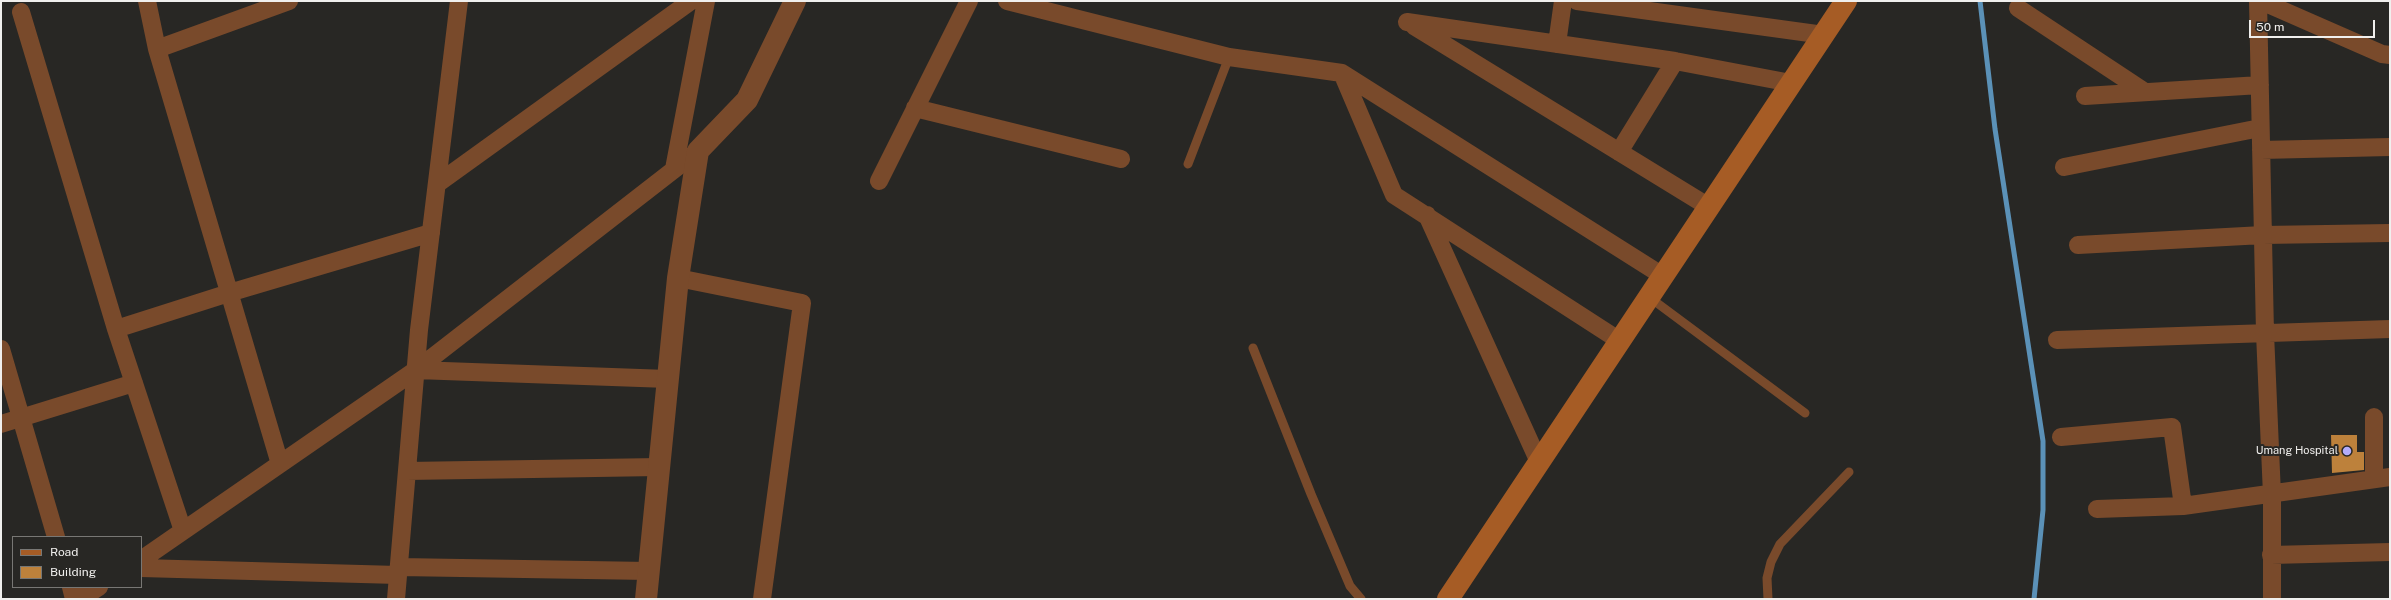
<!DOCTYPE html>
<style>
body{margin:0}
#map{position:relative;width:2391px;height:600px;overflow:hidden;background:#282724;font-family:"Public Sans",sans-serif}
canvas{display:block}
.frame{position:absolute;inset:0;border:2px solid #f0efed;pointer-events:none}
.legend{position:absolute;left:12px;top:536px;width:130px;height:52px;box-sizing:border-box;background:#282724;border:1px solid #787774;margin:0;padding:5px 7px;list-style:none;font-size:12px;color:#f0efed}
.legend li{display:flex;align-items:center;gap:8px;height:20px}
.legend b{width:20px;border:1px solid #787774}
.scale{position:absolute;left:2249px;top:20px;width:126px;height:18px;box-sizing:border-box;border:2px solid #f0efed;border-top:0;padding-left:5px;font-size:12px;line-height:14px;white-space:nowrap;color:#f0efed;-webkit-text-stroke:3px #282724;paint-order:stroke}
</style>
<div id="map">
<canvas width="2391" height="600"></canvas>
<div class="frame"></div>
<ul class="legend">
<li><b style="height:5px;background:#a65c25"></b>Road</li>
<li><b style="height:11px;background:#bd813b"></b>Building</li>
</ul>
<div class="scale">50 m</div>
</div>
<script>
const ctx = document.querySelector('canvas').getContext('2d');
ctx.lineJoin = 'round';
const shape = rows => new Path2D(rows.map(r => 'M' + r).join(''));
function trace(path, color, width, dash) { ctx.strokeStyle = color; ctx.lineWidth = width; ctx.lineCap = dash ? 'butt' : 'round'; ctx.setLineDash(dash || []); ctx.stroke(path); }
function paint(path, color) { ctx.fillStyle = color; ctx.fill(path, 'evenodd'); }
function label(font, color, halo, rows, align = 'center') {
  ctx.font = font + ' "Public Sans",sans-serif'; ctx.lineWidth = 4; ctx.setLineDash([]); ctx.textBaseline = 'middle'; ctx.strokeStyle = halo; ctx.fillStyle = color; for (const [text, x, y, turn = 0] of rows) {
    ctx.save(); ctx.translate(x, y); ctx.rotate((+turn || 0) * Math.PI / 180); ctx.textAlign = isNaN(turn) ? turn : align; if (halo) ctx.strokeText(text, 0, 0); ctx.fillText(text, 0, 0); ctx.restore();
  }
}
const stream = shape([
 [1980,1,1995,129,2043,441,2043,510,2034,599]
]);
const building = shape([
 [2331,435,2357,435,2357,452,2364,452,2364,470,2332,473]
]);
const service = shape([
 [1188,164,1229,57],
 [1649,297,1805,413],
 [1253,348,1311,494,1350,586,1361,599],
 [1768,599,1767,578,1771,562,1780,544,1849,472]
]);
const minor = shape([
 [147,1,157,49,280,464],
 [1007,1,1229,57,1342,73,1663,276],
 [1577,1,1824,35],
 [2258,1,2265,333,2272,495,2272,599],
 [2261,1,2382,54,2390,55],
 [2018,8,2145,92],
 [21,12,116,329,183,531],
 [1407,22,1675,61,1791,83],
 [1414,26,1709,207],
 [1557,44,1563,1],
 [157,49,289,1],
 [1342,73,1394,195,1620,341],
 [2085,96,2260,85],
 [915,108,1121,159],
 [2261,150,2390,147],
 [1619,152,1675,61],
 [2064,167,2260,128],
 [674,169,706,1],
 [879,181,969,1],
 [437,184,691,1],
 [1427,215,1539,462],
 [2078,245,2263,235,2390,233],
 [678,278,802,303,762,599],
 [116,329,229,293,431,233],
 [2057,340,2390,329],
 [1,349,56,537],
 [416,370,668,379],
 [2374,417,2374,479],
 [1,424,134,383],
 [2061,437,2172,427,2183,506,2390,477],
 [407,471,659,467],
 [2097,509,2183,506],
 [2271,555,2390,552],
 [141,560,416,370,698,151],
 [399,567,649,571],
 [141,568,398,575],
 [71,587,74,599],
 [80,599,99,587],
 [396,599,419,330,459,1]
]);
const tertiary = shape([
 [646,599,678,278,698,151,747,100,795,1]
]);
const secondary = shape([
 [1448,599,1846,1]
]);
const markers = [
 [2347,451,5,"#b3acf9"]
];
const poiNames = [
 ["Umang Hospital",2338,451]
];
trace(stream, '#5b91b7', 5);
paint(building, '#bd813b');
trace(service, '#794a2b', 9);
trace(minor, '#794a2b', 18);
trace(tertiary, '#794a2b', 22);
trace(secondary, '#a65c25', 22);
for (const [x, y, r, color] of markers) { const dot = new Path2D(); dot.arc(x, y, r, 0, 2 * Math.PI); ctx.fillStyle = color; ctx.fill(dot); trace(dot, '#282724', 1.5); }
label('11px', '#f0efed', '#282724', poiNames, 'right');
</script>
